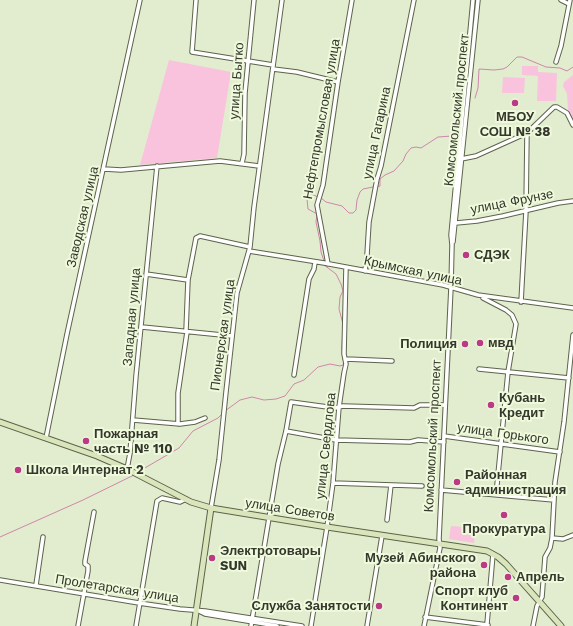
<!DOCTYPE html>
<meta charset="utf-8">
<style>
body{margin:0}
canvas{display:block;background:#e2ecce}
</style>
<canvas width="573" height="626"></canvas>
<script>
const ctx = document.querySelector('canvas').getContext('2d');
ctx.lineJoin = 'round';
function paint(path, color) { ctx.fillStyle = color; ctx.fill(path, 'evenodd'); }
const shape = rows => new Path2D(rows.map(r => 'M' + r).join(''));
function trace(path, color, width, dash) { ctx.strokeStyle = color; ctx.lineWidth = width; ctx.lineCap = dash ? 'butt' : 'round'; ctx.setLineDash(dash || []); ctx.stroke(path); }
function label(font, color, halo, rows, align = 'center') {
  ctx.font = font + ' "Work Sans",sans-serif'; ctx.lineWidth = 4; ctx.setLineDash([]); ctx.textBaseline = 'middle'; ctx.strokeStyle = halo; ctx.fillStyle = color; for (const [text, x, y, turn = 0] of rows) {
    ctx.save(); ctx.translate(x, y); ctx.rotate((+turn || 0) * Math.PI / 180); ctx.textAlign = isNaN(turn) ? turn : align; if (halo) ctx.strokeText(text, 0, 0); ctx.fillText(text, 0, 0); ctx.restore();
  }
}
const green = shape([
 [169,60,231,72,217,158,140,165],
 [522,66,538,66,538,72,557,73,556,101,537,101,538,76,522,75],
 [573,75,573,121,568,110,567,94,563,86,564,82],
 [503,77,525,78,524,93,502,93],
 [451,526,475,528,474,543,449,539]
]);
const stream = shape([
 [475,98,478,88,479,69,494,70,503,69,507,67,517,57,522,57,546,67,560,68,567,71,573,67],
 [376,187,380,186,380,179,385,175,394,171,403,161,406,154,411,148,416,147,421,148,438,137,452,136,459,127,461,111],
 [318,197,309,193,307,194,307,199,308,209,317,214,316,222,320,241,321,252,324,261],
 [321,198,326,202,342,206,349,213,353,213,356,210,357,200,360,192,363,189,373,187],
 [324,265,336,274,341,284,343,291,340,297,339,309,343,324,342,348,343,359],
 [225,411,240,400,252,397,264,400,276,399,285,396,294,384,304,380,318,367,330,364,340,366,343,365,344,362],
 [138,472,179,448,193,431,218,418,223,413],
 [0,537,83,500,134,475]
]);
const street = shape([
 [196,0,192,52,273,65],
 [561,0,569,4],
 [556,62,561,46,570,0],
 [273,69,297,72,338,82],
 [461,159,476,156,527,133,554,107,557,107,567,113,573,125],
 [242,163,244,154,245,93,254,0],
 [104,169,121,170,220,161,259,166],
 [456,223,477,221,503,216,558,203,573,201],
 [453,242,478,0],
 [249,251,324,263,443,285,478,295,573,308],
 [328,264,317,205,323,185,338,82,352,0],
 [365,271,367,255,369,222,377,179,381,166,414,0],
 [146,274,188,280],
 [483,298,506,310,512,315,516,324,508,372,496,495],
 [521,302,526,211,527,133],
 [142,327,232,336],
 [186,331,188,280,196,238,200,236,250,247],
 [346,359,392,361],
 [479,369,569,378],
 [294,375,309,279,314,269,315,262],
 [133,420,180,424,195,422,205,418],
 [178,424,178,393,187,332],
 [286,431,336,440,410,442,418,440,444,442],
 [444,436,560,452],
 [46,438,67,334,140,0],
 [127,469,130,453,136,376,157,166],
 [333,483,422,486],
 [441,490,554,500],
 [211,508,219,460,226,392,237,293,250,247,254,207,282,0],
 [387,520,391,485],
 [552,538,563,539,573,535],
 [0,580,139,603,180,609,205,611,302,626],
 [36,585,43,537],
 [199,611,205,614,277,626],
 [425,617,488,625],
 [78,626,88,571,88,566,85,564,85,561,94,512],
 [136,626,157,501,162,498,180,502,186,499],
 [251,626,278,464,286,431,291,402,335,408,343,406,414,408,420,405,445,405],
 [311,626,327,527,333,483,339,407,344,373,346,364,344,354,346,268],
 [367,626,382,536],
 [424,626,440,548,439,539,451,287,452,245,451,235,473,0],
 [486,626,487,624,493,554],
 [533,626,537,606,542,597,545,557,550,548,552,538,555,482,564,422,573,335]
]);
const secondary = shape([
 [0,422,97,456,127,469,191,502,211,508,327,527,487,551,498,557,506,564,561,626],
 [194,626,211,508]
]);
const markers = [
 [515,103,4,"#bb3a85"],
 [466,255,4,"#bb3a85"],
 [480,343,4,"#bb3a85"],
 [465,344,4,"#bb3a85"],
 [491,405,4,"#bb3a85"],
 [86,441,4,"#bb3a85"],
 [18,470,4,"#bb3a85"],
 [457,482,4,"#bb3a85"],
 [504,515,4,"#bb3a85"],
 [212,558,4,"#bb3a85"],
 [484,565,4,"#bb3a85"],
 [508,577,4,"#bb3a85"],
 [516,598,4,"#bb3a85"],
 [379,606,4,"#bb3a85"]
];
const streetNames = [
 ["улица Бытко",237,81,-86],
 ["Комсомольский проспект",457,110,-84],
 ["Нефтепромысловая улица",322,119,-80],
 ["улица Гагарина",377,133,-78],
 ["улица Фрунзе",512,202,-11],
 ["Заводская улица",83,217,-77],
 ["Крымская улица",413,271,12],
 ["Западная улица",132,317,-85],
 ["Пионерская улица",223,335,-82],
 ["улица Горького",503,434,8],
 ["Комсомольский проспект",433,436,-87],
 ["улица Свердлова",326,446,-84],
 ["улица Советов",290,510,9],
 ["Пролетарская улица",117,589,9]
];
const poiNames = [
 ["МБОУ",515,117,"center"],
 ["СОШ № 38",515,132,"center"],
 ["СДЭК",474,255],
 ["мвд",488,343],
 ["Полиция",457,344,"right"],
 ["Кубань",499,398],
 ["Кредит",499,413],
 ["Пожарная",94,434],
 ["часть № 110",94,449],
 ["Школа Интернат 2",26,470],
 ["Районная",465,475],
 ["администрация",465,490],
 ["Прокуратура",504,529,"center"],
 ["Электротовары",220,551],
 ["SUN",220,566],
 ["Музей Абинского",476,558,"right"],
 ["района",476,573,"right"],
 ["Апрель",516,577],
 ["Спорт клуб",508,591,"right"],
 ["Континент",508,606,"right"],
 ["Служба Занятости",371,606,"right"]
];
paint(green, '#fac3dd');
trace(stream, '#cf86aa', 1);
trace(street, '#5c644b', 5.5);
trace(secondary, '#5c644b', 7);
trace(street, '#fff', 3.5);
trace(secondary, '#dbe5bb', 5);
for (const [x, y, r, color] of markers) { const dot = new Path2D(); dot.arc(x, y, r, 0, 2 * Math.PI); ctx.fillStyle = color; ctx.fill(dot); trace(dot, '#eff9db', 1.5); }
label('13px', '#34372c', '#eff9db', streetNames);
label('bold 13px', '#34372c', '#eff9db', poiNames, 'left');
</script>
